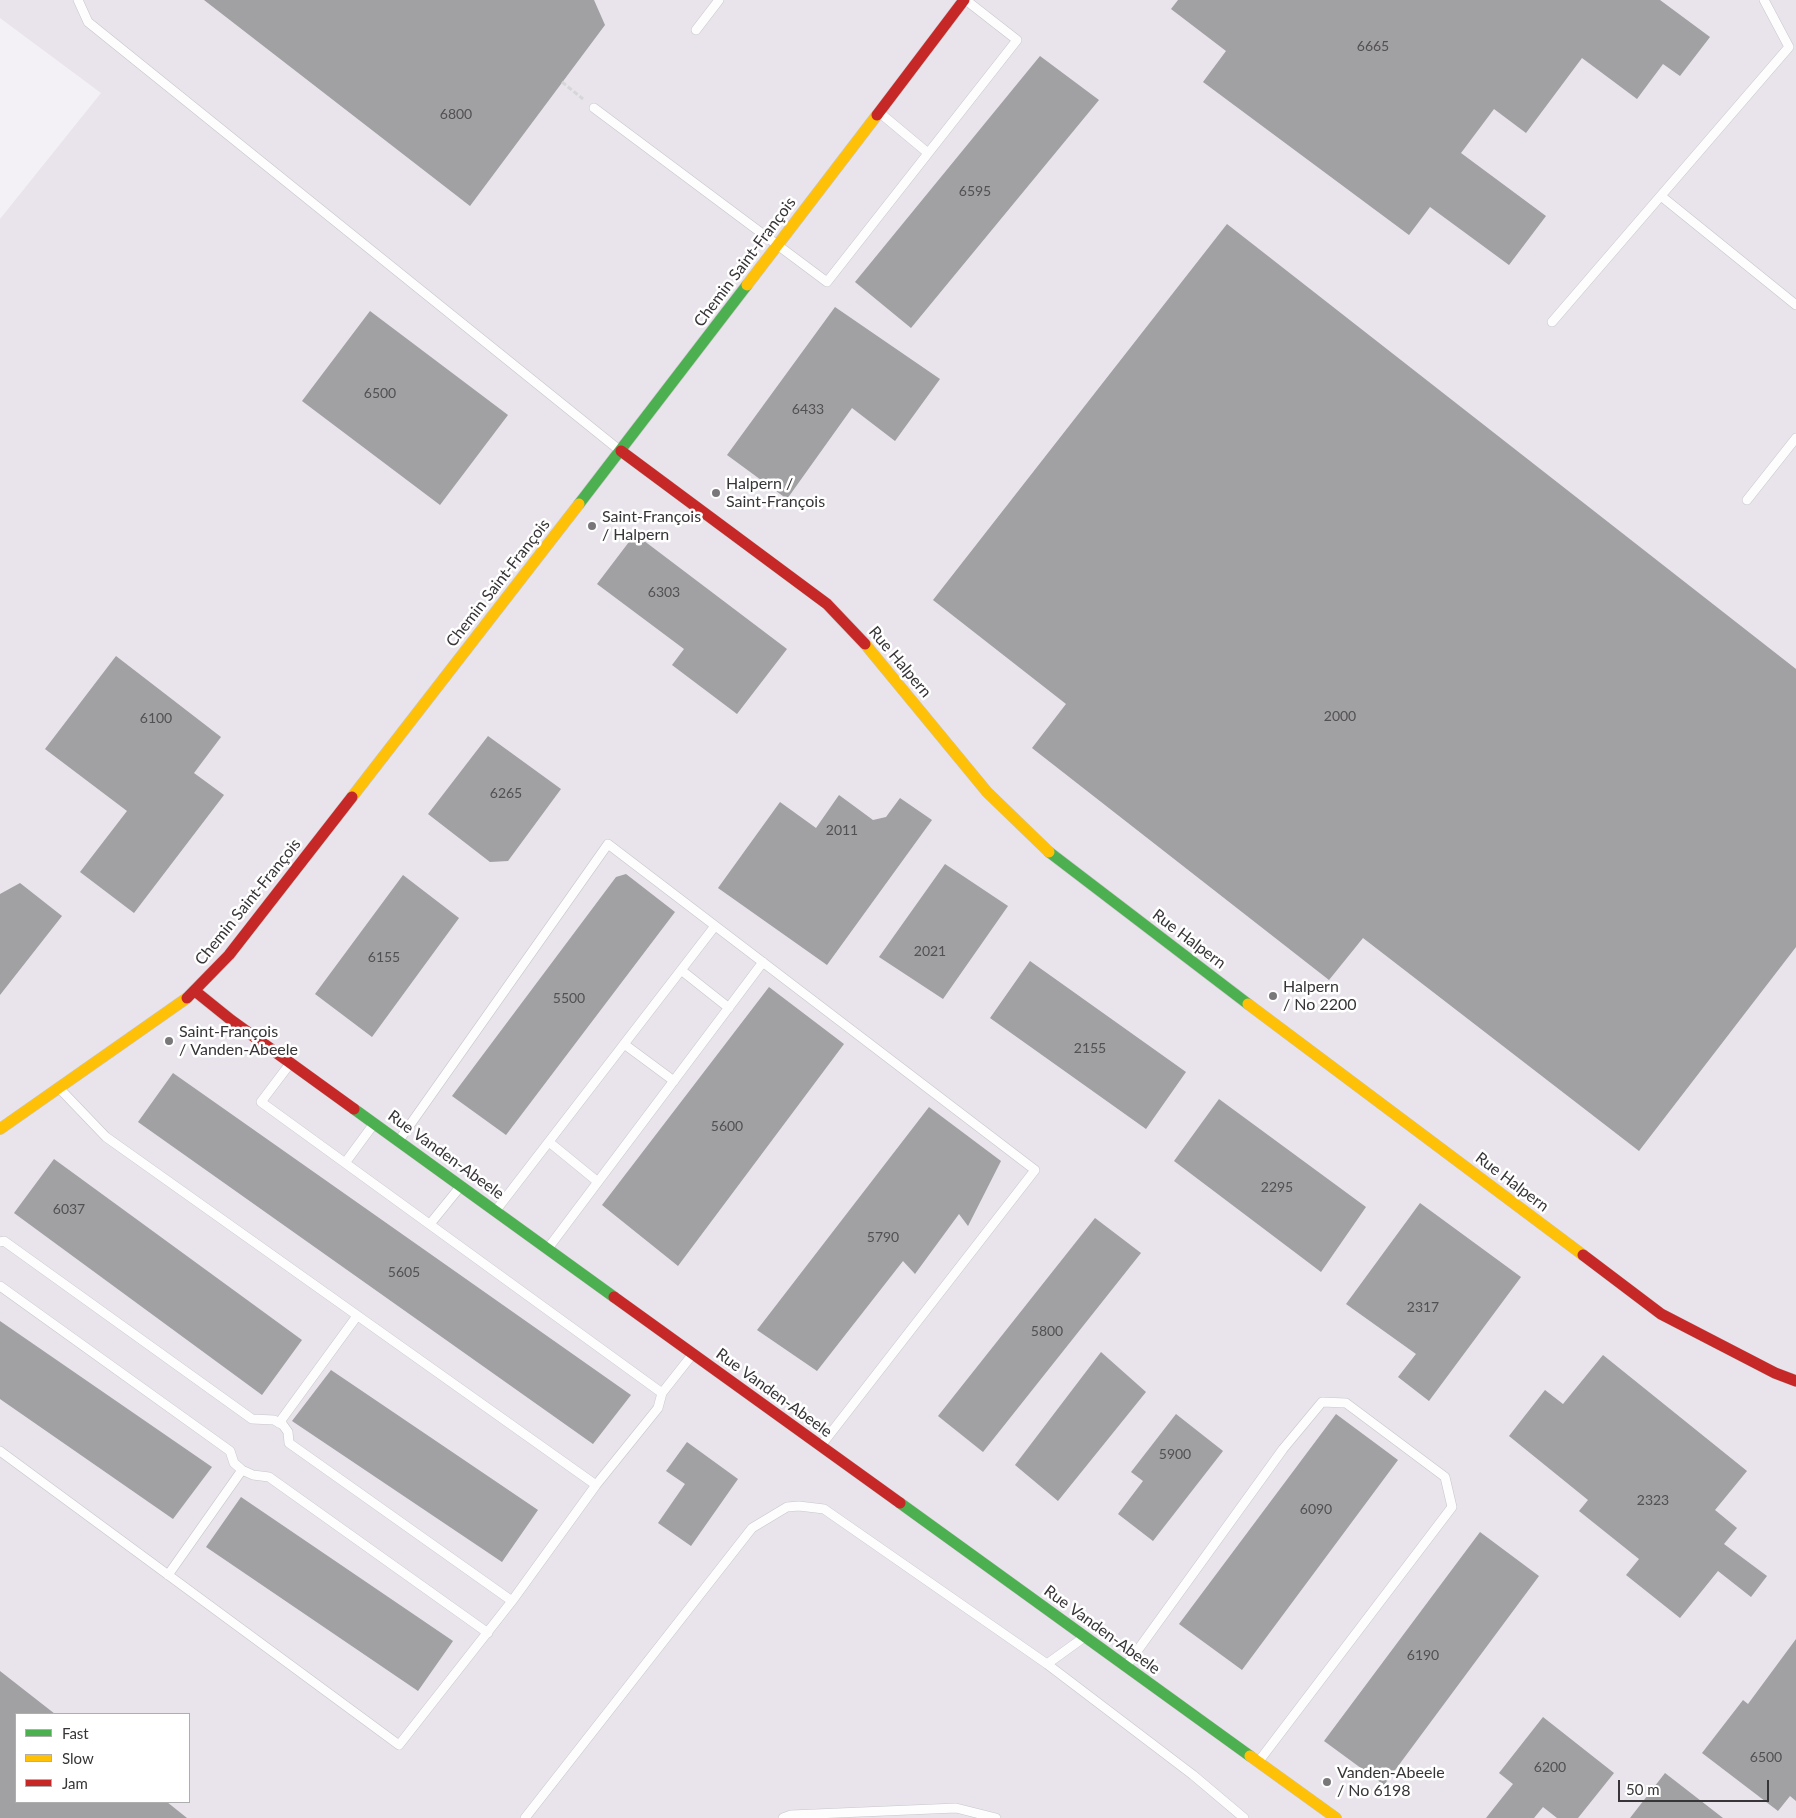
<!DOCTYPE html>
<meta charset="utf-8">
<style>
body{margin:0}
#map{position:relative;width:1796px;height:1818px;overflow:hidden;background:#f3f1f5;font-family:Lato,sans-serif}
canvas{display:block}
.legend{position:absolute;left:15px;top:1713px;width:175px;height:90px;box-sizing:border-box;background:#fff;border:1px solid #afaeaf;margin:0;padding:6px 9px;list-style:none;font-size:15px;color:#373537}
.legend li{display:flex;align-items:center;gap:10px;height:25px}
.legend b{width:25px;border:1px solid #afaeaf}
.scale{position:absolute;left:1618px;top:1780px;width:151px;height:22px;box-sizing:border-box;border:2px solid #373537;border-top:0;padding-left:6px;font-size:15px;line-height:18px;white-space:nowrap;color:#373537;-webkit-text-stroke:4px #fff;paint-order:stroke}
</style>
<div id="map">
<canvas width="1796" height="1818"></canvas>
<ul class="legend">
<li><b style="height:6px;background:#4caf50"></b>Fast</li>
<li><b style="height:6px;background:#ffc107"></b>Slow</li>
<li><b style="height:6px;background:#c62828"></b>Jam</li>
</ul>
<div class="scale">50 m</div>
</div>
<script>
const ctx = document.querySelector('canvas').getContext('2d');
ctx.lineJoin = 'round';
function paint(path, color) { ctx.fillStyle = color; ctx.fill(path, 'evenodd'); }
const shape = rows => new Path2D(rows.map(r => 'M' + r).join(''));
function trace(path, color, width, dash) { ctx.strokeStyle = color; ctx.lineWidth = width; ctx.lineCap = dash ? 'butt' : 'round'; ctx.setLineDash(dash || []); ctx.stroke(path); }
function label(font, color, halo, rows, align = 'center') {
  ctx.font = font + ' Lato,sans-serif'; ctx.lineWidth = 5; ctx.setLineDash([]); ctx.textBaseline = 'middle'; ctx.strokeStyle = halo; ctx.fillStyle = color; for (const [text, x, y, turn = 0] of rows) {
    ctx.save(); ctx.translate(x, y); ctx.rotate((+turn || 0) * Math.PI / 180); ctx.textAlign = isNaN(turn) ? turn : align; if (halo) ctx.strokeText(text, 0, 0); ctx.fillText(text, 0, 0); ctx.restore();
  }
}
const built = shape([
 [0,0,1796,0,1796,1818,0,1818,0,219,101,93,0,18],
 [16,1714,189,1714,189,1802,16,1802]
]);
const building = shape([
 [204,0,594,0,605,25,470,206],
 [1178,0,1660,0,1710,37,1680,76,1663,64,1637,99,1582,58,1526,133,1494,109,1461,153,1546,216,1509,265,1430,207,1409,235,1203,82,1226,51,1171,9],
 [1040,56,1099,100,911,328,855,282],
 [1227,224,1796,669,1796,947,1639,1151,1363,938,1329,980,1032,748,1066,704,933,600],
 [835,307,940,379,895,441,852,408,787,499,727,455],
 [370,311,508,415,440,505,302,401],
 [635,534,787,649,737,714,672,665,684,649,597,584],
 [116,656,221,737,194,773,224,795,134,913,80,872,127,811,45,749],
 [488,736,561,789,508,861,490,862,428,814],
 [839,795,873,820,886,817,900,798,932,820,827,965,718,888,780,802,816,828],
 [945,864,1008,906,943,999,879,957],
 [626,874,675,912,506,1135,452,1096,616,877],
 [403,875,459,918,372,1037,315,994],
 [20,883,62,916,0,995,0,894],
 [1030,961,1186,1072,1146,1129,990,1018],
 [769,987,844,1044,678,1266,602,1205],
 [173,1073,631,1395,593,1444,138,1122],
 [1219,1099,1366,1207,1321,1272,1174,1161],
 [929,1107,1001,1161,968,1226,959,1214,915,1274,903,1261,817,1371,757,1330],
 [54,1159,302,1340,262,1395,14,1213],
 [1420,1203,1521,1277,1429,1401,1398,1377,1416,1354,1346,1304],
 [1095,1218,1141,1253,983,1452,938,1416],
 [0,1321,212,1467,173,1519,0,1399],
 [1101,1352,1146,1392,1058,1501,1015,1465],
 [1603,1355,1747,1471,1715,1510,1737,1528,1724,1544,1767,1576,1751,1597,1718,1571,1680,1618,1626,1575,1639,1559,1579,1511,1588,1500,1509,1436,1545,1390,1563,1404],
 [331,1370,538,1510,502,1562,292,1421],
 [1176,1414,1223,1451,1153,1541,1118,1514,1143,1481,1131,1472],
 [1336,1414,1398,1460,1242,1670,1179,1624],
 [687,1442,738,1479,691,1546,658,1523,685,1484,666,1471],
 [241,1497,453,1641,418,1691,206,1547],
 [1480,1532,1539,1576,1384,1785,1324,1741],
 [1796,1639,1796,1801,1790,1796,1778,1811,1702,1753,1743,1700,1748,1704],
 [0,1671,55,1714,16,1714,16,1802,167,1802,187,1818,0,1818],
 [1543,1717,1614,1773,1578,1818,1557,1818,1543,1807,1534,1818,1486,1818,1513,1784,1499,1773],
 [1665,1773,1723,1818,1630,1818]
]);
const path = shape([
 [562,82,583,99]
]);
const lane = shape([
 [78,0,88,22,618,449],
 [696,30,719,0],
 [594,108,827,282,1017,40,967,1],
 [880,113,928,153],
 [1661,196,1796,305],
 [1552,322,1789,47,1764,0],
 [1747,500,1796,438],
 [681,970,729,1008],
 [624,1044,674,1081],
 [289,1065,261,1102,662,1393,692,1355],
 [60,1089,106,1137,596,1485],
 [400,1139,608,844,1035,1170,823,1443],
 [549,1142,598,1182],
 [345,1163,373,1125],
 [497,1209,715,926],
 [430,1224,460,1187],
 [0,1242,4,1241,252,1419,274,1420,283,1425,288,1432,289,1443,512,1601,399,1745,0,1451],
 [549,1247,763,962],
 [0,1286,230,1451,234,1463,242,1470,253,1475,269,1477,488,1633],
 [279,1423,357,1316],
 [168,1575,242,1470],
 [512,1601,596,1485,658,1408,662,1393],
 [1047,1664,1083,1638],
 [1127,1665,1283,1449,1322,1402,1346,1403,1445,1477,1452,1507,1259,1761],
 [525,1818,752,1528,787,1507,799,1506,824,1509,1047,1664,1193,1775,1244,1818],
 [783,1818,791,1815,956,1808,996,1818]
]);
const fast = shape([
 [579,504,747,285],
 [1049,852,1248,1004],
 [354,1109,614,1297],
 [900,1503,1250,1756]
]);
const slow = shape([
 [747,285,877,115],
 [865,644,987,792,1049,852],
 [352,797,579,504],
 [1248,1004,1583,1255],
 [0,1129,187,998],
 [1250,1756,1336,1818]
]);
const jam = shape([
 [877,115,964,0],
 [621,451,827,604,865,644],
 [195,991,231,1020,354,1109],
 [187,998,229,955,352,797],
 [1583,1255,1661,1314,1775,1373,1796,1381],
 [614,1297,900,1503]
]);
const markers = [
 [716,493,5,"#79777a"],
 [592,526,5,"#79777a"],
 [1273,996,5,"#79777a"],
 [169,1041,5,"#79777a"],
 [1327,1782,5,"#79777a"]
];
const numberNames = [
 ["6665",1373,46],
 ["6800",456,114],
 ["6595",975,191],
 ["6500",380,393],
 ["6433",808,409],
 ["6303",664,592],
 ["2000",1340,716],
 ["6100",156,718],
 ["6265",506,793],
 ["2011",842,830],
 ["2021",930,951],
 ["6155",384,957],
 ["5500",569,998],
 ["2155",1090,1048],
 ["5600",727,1126],
 ["2295",1277,1187],
 ["6037",69,1209],
 ["5790",883,1237],
 ["5605",404,1272],
 ["2317",1423,1307],
 ["5800",1047,1331],
 ["5900",1175,1454],
 ["2323",1653,1500],
 ["6090",1316,1509],
 ["6190",1423,1655],
 ["6500",1766,1757],
 ["6200",1550,1767]
];
const streetNames = [
 ["Chemin Saint-François",745,262,-53],
 ["Chemin Saint-François",498,583,-52],
 ["Rue Halpern",900,662,50],
 ["Chemin Saint-François",248,902,-51],
 ["Rue Halpern",1189,939,37],
 ["Rue Vanden-Abeele",446,1155,36],
 ["Rue Halpern",1512,1182,37],
 ["Rue Vanden-Abeele",774,1393,36],
 ["Rue Vanden-Abeele",1102,1630,36]
];
const poiNames = [
 ["Halpern /",726,484],
 ["Saint-François",726,502],
 ["Saint-François",602,517],
 ["/ Halpern",602,535],
 ["Halpern",1283,987],
 ["/ No 2200",1283,1005],
 ["Saint-François",179,1032],
 ["/ Vanden-Abeele",179,1050],
 ["Vanden-Abeele",1337,1773],
 ["/ No 6198",1337,1791]
];
paint(built, '#e9e3eb');
paint(building, '#a1a0a2');
trace(lane, '#c8c7c9', 10);
trace(fast, '#c8c7c9', 12);
trace(slow, '#c8c7c9', 12);
trace(jam, '#c8c7c9', 12);
trace(path, '#d7d6d7', 3, [5, 2.5]);
trace(lane, '#fdfdfe', 9);
trace(fast, '#4caf50', 11);
trace(slow, '#ffc107', 11);
trace(jam, '#c62828', 11);
for (const [x, y, r, color] of markers) { const dot = new Path2D(); dot.arc(x, y, r, 0, 2 * Math.PI); ctx.fillStyle = color; ctx.fill(dot); trace(dot, '#fff', 2); }
label('14px', '#525052', null, numberNames);
label('16px', '#373537', '#fff', streetNames);
label('16px', '#373537', '#fff', poiNames, 'left');
</script>
